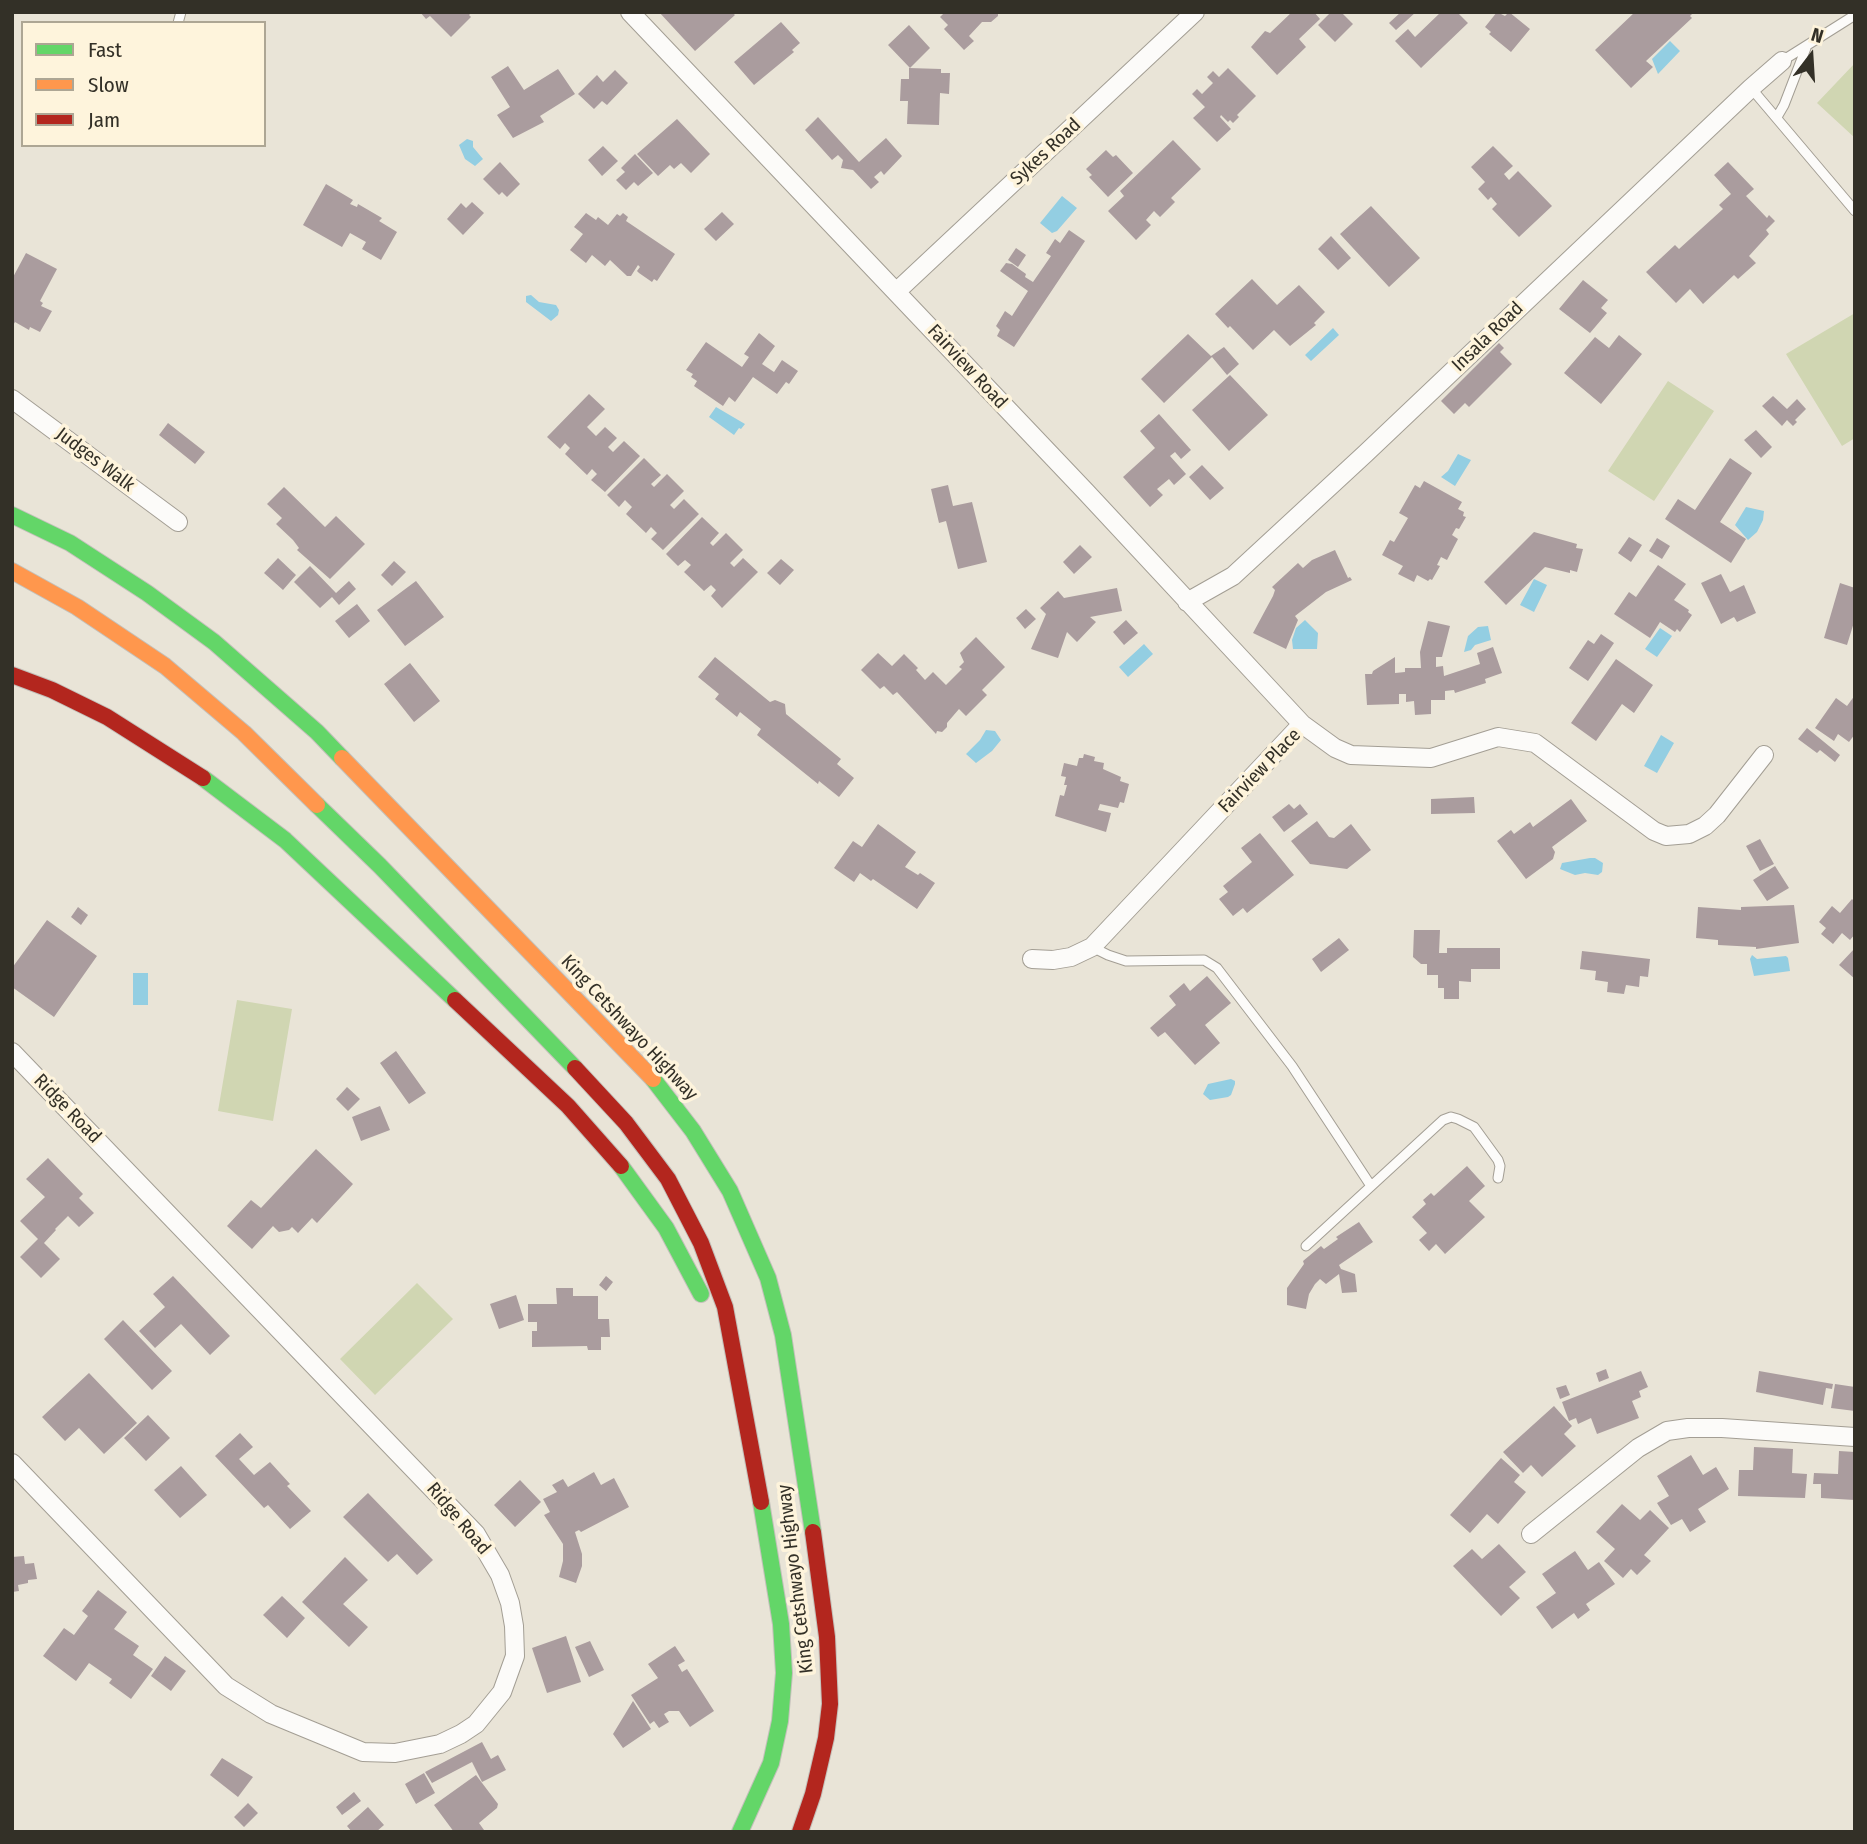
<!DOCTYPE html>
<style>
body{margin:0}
#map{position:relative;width:1867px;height:1844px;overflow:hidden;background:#e9e4d7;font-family:"Fira Sans Condensed",sans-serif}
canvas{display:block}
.frame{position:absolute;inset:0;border:14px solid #333027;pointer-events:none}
.legend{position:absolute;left:21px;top:21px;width:245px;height:126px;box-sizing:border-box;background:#fef4dc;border:2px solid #ada694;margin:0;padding:9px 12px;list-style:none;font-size:21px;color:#333027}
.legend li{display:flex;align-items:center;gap:14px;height:35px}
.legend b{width:35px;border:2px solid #ada694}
.north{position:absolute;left:1776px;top:21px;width:70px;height:70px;-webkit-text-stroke:5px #fef4dc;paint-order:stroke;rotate:17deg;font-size:19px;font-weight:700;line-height:28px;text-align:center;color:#333027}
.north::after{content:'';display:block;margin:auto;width:24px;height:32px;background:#333027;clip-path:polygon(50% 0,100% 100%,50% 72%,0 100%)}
</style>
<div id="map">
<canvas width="1867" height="1844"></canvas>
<div class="frame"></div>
<ul class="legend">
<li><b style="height:9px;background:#63d668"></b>Fast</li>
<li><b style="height:9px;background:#ff974d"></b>Slow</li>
<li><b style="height:9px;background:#b3261e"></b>Jam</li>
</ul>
<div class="north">N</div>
</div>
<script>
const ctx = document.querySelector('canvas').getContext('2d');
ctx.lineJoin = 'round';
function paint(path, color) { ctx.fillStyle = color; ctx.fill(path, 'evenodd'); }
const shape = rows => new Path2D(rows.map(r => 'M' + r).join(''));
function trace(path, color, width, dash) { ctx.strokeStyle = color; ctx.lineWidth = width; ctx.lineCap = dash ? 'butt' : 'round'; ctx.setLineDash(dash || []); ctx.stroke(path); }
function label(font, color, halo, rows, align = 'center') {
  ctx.font = font + ' "Fira Sans Condensed",sans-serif'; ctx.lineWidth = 7; ctx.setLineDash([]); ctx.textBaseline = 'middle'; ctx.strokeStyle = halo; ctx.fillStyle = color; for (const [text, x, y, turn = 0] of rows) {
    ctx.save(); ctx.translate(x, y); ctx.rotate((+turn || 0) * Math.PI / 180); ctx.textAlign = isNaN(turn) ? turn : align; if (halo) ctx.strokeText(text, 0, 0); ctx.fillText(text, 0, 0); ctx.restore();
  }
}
const green = shape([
 [1855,63,1855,138,1817,103],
 [1855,313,1855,438,1842,446,1786,354],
 [1668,381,1714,411,1654,501,1608,471],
 [237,1000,292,1009,273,1121,218,1111],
 [417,1283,453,1319,375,1395,340,1359]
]);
const water = shape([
 [1670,41,1680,51,1658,74,1652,59],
 [467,139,473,141,473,147,483,159,475,166,465,159,459,145],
 [1062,196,1077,208,1057,231,1052,233,1040,223],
 [531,295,539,302,556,305,559,310,558,315,551,321,526,302,526,296],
 [1333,328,1339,335,1311,361,1305,355],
 [716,407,745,424,741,429,739,428,734,435,709,417],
 [1458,454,1471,460,1455,486,1441,477,1448,471],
 [1746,507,1764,511,1763,520,1757,532,1748,540,1735,525],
 [1534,579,1547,585,1534,612,1520,605],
 [1305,620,1318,633,1317,649,1293,649,1292,640,1296,628],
 [1488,626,1491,640,1475,645,1471,650,1464,652,1468,636,1478,627],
 [1660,628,1672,636,1657,657,1645,649],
 [1144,644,1153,654,1128,677,1119,667],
 [986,730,995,731,1001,740,992,751,976,763,966,754,980,740],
 [1661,735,1674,743,1657,773,1644,766],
 [1590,858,1595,858,1603,863,1602,872,1598,875,1585,873,1575,875,1560,869,1562,863],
 [1752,955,1757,959,1786,956,1788,958,1790,971,1754,976,1750,959],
 [133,973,148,973,148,1005,133,1005],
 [1231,1079,1235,1081,1235,1084,1231,1095,1228,1097,1210,1100,1203,1094,1208,1084]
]);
const building = shape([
 [420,12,472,12,469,15,471,17,451,37,430,16,426,19],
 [659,12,732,12,735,15,695,51],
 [945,12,998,12,998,16,991,22,982,22,969,36,974,41,964,50,944,29,948,25,940,17],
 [1292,12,1314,12,1320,19,1299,39,1306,47,1277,75,1251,47,1265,31,1270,33],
 [1331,12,1341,12,1353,24,1335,42,1318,25],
 [1401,12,1416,12,1396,30,1389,23],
 [1441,12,1457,12,1468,23,1421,68,1395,41,1408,29,1415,37],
 [1497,12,1505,16,1509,12,1530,29,1511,52,1489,34,1491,32,1485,27],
 [1635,12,1694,12,1690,16,1692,18,1646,61,1653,67,1631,88,1595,50],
 [781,22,800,43,792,50,794,52,754,85,734,62],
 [909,25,930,48,910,68,888,45],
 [508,66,524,90,558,69,575,94,540,116,544,122,513,138,497,115,510,107,491,77],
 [909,68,941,69,941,73,950,73,949,94,940,93,939,125,907,124,908,101,900,101,901,79,909,79],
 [1228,68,1256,96,1237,115,1239,117,1233,123,1230,120,1228,122,1221,115,1220,117,1231,129,1217,142,1193,118,1205,107,1192,94,1197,89,1202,94,1213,83,1207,77,1213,71,1219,77],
 [615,70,628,83,607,105,602,101,594,109,578,94,597,75,603,82],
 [818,117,859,162,886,138,902,156,884,175,881,171,874,177,879,182,871,189,853,170,841,168,843,160,838,155,832,160,805,130],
 [677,119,710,154,691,173,681,163,674,169,670,165,658,176,637,154],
 [1173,140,1201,169,1171,198,1175,202,1160,217,1154,211,1146,220,1151,225,1136,240,1108,211,1124,196,1120,191],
 [603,146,618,161,602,176,588,160],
 [1493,146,1513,166,1504,174,1509,180,1518,171,1552,206,1519,237,1492,209,1497,204,1491,197,1488,200,1478,189,1485,182,1471,167],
 [1106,150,1113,157,1116,155,1133,173,1108,197,1089,177,1092,175,1086,169],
 [635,154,653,173,638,186,634,182,626,190,616,180,625,172,621,168],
 [500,162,520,184,507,197,502,192,499,195,483,179],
 [1728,162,1754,189,1746,196,1767,218,1769,215,1775,221,1766,230,1769,234,1749,256,1756,263,1738,279,1734,275,1703,304,1690,289,1676,303,1646,272,1675,245,1679,249,1723,209,1719,205,1731,194,1714,175],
 [326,184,353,200,350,204,357,207,358,204,382,218,379,221,397,232,381,260,362,249,366,242,350,233,342,247,303,225],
 [472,202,484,213,463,235,447,219,461,203,466,208],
 [1371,206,1420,258,1389,287,1340,234],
 [722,212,734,224,716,241,704,229],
 [586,213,596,220,598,217,608,225,617,214,620,216,623,213,628,217,626,221,675,254,657,281,654,279,652,282,639,273,637,271,640,267,638,265,631,276,627,276,610,260,605,266,592,255,586,263,570,250,583,234,574,227],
 [1069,230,1085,241,1014,347,997,336,1000,330,996,326,1005,311,1012,316,1028,291,1000,271,1006,263,1012,264,1026,274,1025,277,1033,282,1051,256,1046,253,1055,239,1060,243],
 [1331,236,1351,258,1338,270,1318,249],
 [1016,248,1026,255,1018,267,1008,260],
 [26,253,57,269,40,301,43,303,41,306,52,311,40,332,30,327,29,330,15,322,12,327,12,279],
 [1252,279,1277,305,1299,285,1325,312,1314,323,1316,325,1290,346,1274,330,1253,350,1230,326,1228,328,1215,314],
 [1583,280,1608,300,1601,308,1607,313,1590,333,1559,309],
 [759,333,775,346,762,364,774,372,782,360,798,371,789,384,786,382,777,394,753,377,735,402,729,397,723,406,694,386,697,381,691,377,693,374,686,370,706,342,742,367,749,357,744,354],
 [1188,334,1211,356,1224,347,1239,364,1227,375,1212,357,1164,403,1141,379],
 [1619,335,1642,354,1601,404,1564,373,1595,337,1609,348],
 [1499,343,1504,348,1500,352,1512,364,1469,407,1465,403,1454,414,1441,401],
 [1230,375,1268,415,1229,451,1192,410],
 [589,394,605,409,587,427,596,436,605,427,617,438,608,447,613,452,624,441,640,456,605,492,591,480,597,474,592,469,587,475,565,454,570,448,565,443,560,449,547,437],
 [1773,396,1787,409,1797,399,1806,409,1795,420,1797,422,1793,426,1787,420,1782,426,1762,406],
 [1159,414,1191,450,1181,459,1175,452,1170,456,1186,474,1174,485,1169,479,1157,489,1163,495,1150,507,1123,477,1155,448,1140,431],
 [168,423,205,452,195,464,159,435],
 [1756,430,1772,447,1761,458,1744,440],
 [644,458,661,475,651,484,654,487,667,474,684,491,670,505,674,509,684,499,699,514,663,550,651,539,657,533,651,527,646,533,626,514,632,507,625,500,619,507,607,495],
 [1730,458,1752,473,1720,522,1746,539,1731,563,1665,519,1678,499,1695,510],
 [1202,465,1224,488,1210,500,1189,477],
 [1424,481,1462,502,1458,509,1464,512,1463,516,1466,517,1459,529,1456,528,1452,535,1458,539,1447,560,1441,557,1437,565,1440,566,1432,580,1430,579,1428,581,1417,575,1414,582,1398,574,1403,566,1382,555,1390,540,1394,542,1408,518,1399,513,1415,485,1420,488],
 [948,485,953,506,972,502,987,562,958,569,946,521,939,523,931,489],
 [284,487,325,527,336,516,365,544,330,579,297,550,299,548,293,540,276,524,282,518,267,504],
 [702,517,719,533,710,543,713,546,726,533,743,550,730,563,734,567,743,558,758,572,722,608,711,596,716,590,711,585,704,591,684,572,691,565,685,560,678,566,666,554],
 [1534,532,1577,544,1576,548,1583,549,1577,572,1570,570,1570,573,1545,567,1506,605,1484,582],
 [1629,537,1642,545,1631,562,1618,553],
 [1657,538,1670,546,1662,559,1649,551],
 [1080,545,1092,557,1074,574,1063,562],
 [1335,550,1348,578,1350,577,1352,580,1326,592,1295,616,1298,620,1286,649,1253,633,1273,596,1275,590,1272,587,1298,563,1303,568,1312,560],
 [278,558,296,575,283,590,264,573],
 [781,559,794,570,780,585,767,573],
 [394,561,406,572,392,586,381,575],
 [1658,565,1686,584,1674,600,1689,610,1688,612,1692,615,1680,632,1677,629,1675,632,1660,622,1650,638,1614,614,1629,592,1636,597],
 [310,566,336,593,349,581,356,589,339,605,332,597,320,608,294,582],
 [1721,574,1730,592,1744,585,1756,613,1737,622,1734,617,1721,624,1701,583],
 [416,581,444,617,405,646,377,610],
 [1840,583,1855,588,1855,619,1847,645,1824,638],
 [1117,588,1122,611,1090,617,1096,622,1077,642,1067,632,1058,658,1031,649,1046,614,1040,608,1058,591,1064,598],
 [357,604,370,621,349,638,335,621],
 [1026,609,1036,619,1025,629,1016,618],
 [1126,620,1138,633,1124,645,1113,632],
 [1428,621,1450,626,1442,657,1436,657,1436,667,1443,666,1444,676,1480,664,1477,653,1493,647,1502,673,1485,679,1486,683,1455,693,1454,690,1445,691,1445,700,1431,700,1431,714,1415,715,1414,701,1406,702,1406,694,1399,694,1399,704,1367,705,1365,674,1372,674,1373,671,1395,657,1395,673,1405,672,1405,668,1421,668,1420,652],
 [1601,634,1614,643,1588,681,1569,668,1588,640,1594,644],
 [976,637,1005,667,982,690,987,695,966,716,959,709,947,723,947,727,942,732,937,731,936,734,897,692,893,695,884,686,880,689,861,670,878,653,892,666,904,654,918,668,916,670,925,680,933,672,946,685,962,669,959,667,964,662,960,653],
 [715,657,770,702,775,700,785,704,786,714,841,759,837,764,854,778,839,797,819,781,818,784,757,735,761,729,740,712,737,717,715,699,719,694,698,677],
 [1616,659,1653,685,1634,713,1622,704,1596,741,1571,723],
 [410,663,440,701,414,722,384,684],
 [1855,695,1855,734,1849,742,1838,734,1834,741,1815,728,1836,698,1847,706],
 [1807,728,1840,755,1835,762,1820,750,1817,753,1798,739],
 [1084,754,1095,757,1094,761,1104,763,1103,769,1121,777,1120,781,1129,784,1124,803,1120,802,1118,808,1100,804,1098,810,1111,813,1106,832,1055,816,1060,795,1064,796,1067,785,1064,785,1066,777,1061,776,1064,763,1077,766,1079,758,1083,758],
 [1474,797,1475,813,1431,814,1431,799],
 [1571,799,1587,821,1552,847,1555,852,1553,859,1526,879,1497,841,1511,830,1514,834,1530,822,1533,827],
 [1289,804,1294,809,1300,804,1308,814,1284,832,1272,817],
 [1317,821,1329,837,1334,838,1351,824,1371,850,1347,869,1310,864,1291,841],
 [878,824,916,852,905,867,918,875,920,873,935,883,917,909,873,879,871,881,860,873,854,882,834,868,853,841,862,847],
 [1260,833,1294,875,1247,913,1243,908,1233,916,1219,899,1228,892,1223,886,1252,862,1241,848],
 [1760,839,1774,864,1760,871,1746,846],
 [1775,866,1789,888,1767,901,1753,880],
 [1852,899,1855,902,1855,934,1850,940,1842,933,1833,944,1821,934,1826,928,1819,922,1832,906,1840,913],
 [1794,905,1799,943,1756,949,1756,947,1718,945,1718,940,1696,938,1698,907,1741,910,1741,907],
 [78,907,88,915,81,925,71,917],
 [47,920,97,956,54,1017,12,987,12,968],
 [1414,930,1440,930,1439,953,1447,953,1447,948,1500,948,1500,969,1471,969,1471,982,1459,981,1459,999,1444,999,1444,988,1438,988,1438,975,1427,975,1427,964,1421,964,1413,957],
 [1339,938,1349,950,1321,972,1312,959],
 [1855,948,1855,979,1839,965],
 [1582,951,1650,959,1648,977,1640,976,1639,987,1626,985,1624,994,1607,992,1608,982,1595,980,1596,971,1580,969],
 [1207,976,1231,1003,1205,1025,1220,1043,1195,1065,1165,1032,1158,1037,1150,1028,1176,1005,1169,996,1184,983,1190,991],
 [396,1051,426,1093,409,1104,380,1063],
 [347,1087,360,1099,348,1111,336,1099],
 [380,1106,390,1130,361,1141,352,1117],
 [316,1149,353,1184,317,1223,312,1218,298,1233,292,1227,289,1230,279,1232,273,1226,252,1249,227,1226,251,1200,261,1208],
 [48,1158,83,1194,79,1198,94,1213,79,1227,68,1216,55,1229,56,1230,44,1243,60,1259,41,1278,20,1257,38,1239,20,1221,45,1197,26,1179],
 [1467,1166,1485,1186,1469,1201,1485,1217,1445,1254,1436,1244,1429,1251,1419,1240,1427,1233,1412,1217,1426,1204,1423,1200,1431,1193,1434,1196],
 [1359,1222,1373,1242,1339,1265,1341,1269,1355,1274,1357,1292,1342,1293,1339,1274,1326,1284,1320,1279,1315,1284,1309,1294,1306,1309,1287,1305,1287,1288,1304,1264,1303,1261,1321,1246,1324,1249,1338,1239,1336,1237],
 [173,1276,230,1336,210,1355,181,1324,155,1348,139,1331,165,1307,153,1294],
 [606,1276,613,1282,606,1291,599,1285],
 [556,1288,573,1288,573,1296,598,1296,598,1319,609,1319,610,1337,601,1337,601,1350,588,1350,587,1346,532,1347,532,1331,537,1331,537,1322,528,1322,528,1304,557,1304],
 [516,1295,524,1320,499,1329,490,1304],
 [123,1320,172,1371,152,1390,104,1339],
 [1606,1369,1609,1378,1599,1382,1596,1373],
 [1641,1371,1648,1387,1639,1391,1641,1397,1632,1401,1639,1418,1597,1434,1591,1418,1578,1424,1576,1418,1569,1421,1562,1402],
 [1759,1371,1833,1384,1832,1389,1826,1388,1823,1405,1756,1392],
 [89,1373,137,1423,104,1454,79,1428,65,1441,42,1417],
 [1835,1384,1855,1387,1855,1411,1831,1408],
 [1566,1385,1570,1395,1560,1399,1556,1388],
 [1554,1406,1572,1426,1564,1434,1576,1446,1542,1477,1531,1465,1523,1473,1503,1452],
 [148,1415,170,1438,146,1461,124,1438],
 [240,1433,253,1447,239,1459,254,1475,270,1462,290,1484,287,1486,311,1511,290,1529,268,1505,264,1508,215,1456],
 [1754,1447,1793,1449,1792,1473,1807,1474,1805,1498,1738,1496,1739,1470,1753,1470],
 [1839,1451,1855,1452,1855,1500,1821,1498,1821,1484,1813,1484,1814,1473,1838,1474],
 [1691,1455,1703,1475,1716,1467,1729,1489,1698,1509,1706,1522,1690,1532,1682,1519,1671,1525,1657,1503,1669,1496,1657,1476],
 [1501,1458,1520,1475,1514,1482,1526,1492,1498,1524,1487,1514,1470,1533,1450,1515],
 [181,1466,207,1495,180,1518,154,1490],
 [594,1472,601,1485,614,1478,629,1507,581,1532,579,1530,575,1532,582,1554,582,1566,576,1583,559,1577,563,1561,563,1544,544,1515,550,1512,543,1499,557,1492,552,1485,563,1479,568,1487],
 [520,1480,541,1502,515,1527,494,1505],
 [368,1493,433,1560,417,1575,397,1554,388,1562,343,1517],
 [1622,1504,1640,1520,1650,1510,1669,1528,1644,1555,1651,1561,1637,1575,1631,1569,1623,1578,1604,1561,1615,1549,1596,1532],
 [1499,1544,1526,1572,1509,1587,1520,1598,1501,1616,1453,1566,1472,1549,1482,1559],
 [1575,1551,1588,1570,1599,1562,1615,1584,1586,1604,1590,1610,1578,1619,1574,1613,1552,1629,1536,1607,1556,1593,1542,1574],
 [24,1556,25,1564,34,1563,37,1579,28,1580,28,1583,18,1585,19,1591,12,1592,12,1557],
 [345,1557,368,1580,343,1604,368,1627,349,1647,302,1602],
 [98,1590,127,1612,114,1629,139,1646,133,1655,153,1669,131,1699,109,1683,112,1679,89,1663,76,1681,43,1656,64,1628,74,1635,88,1616,82,1611],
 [282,1596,305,1618,287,1638,263,1615],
 [566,1636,581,1682,547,1693,532,1648],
 [590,1641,604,1670,589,1677,575,1647],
 [675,1646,685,1661,678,1665,682,1672,687,1669,714,1711,690,1727,679,1711,669,1711,664,1714,669,1722,659,1728,654,1721,650,1724,631,1695,658,1678,648,1664],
 [165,1656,186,1671,171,1691,151,1676],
 [633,1701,651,1729,623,1748,613,1734],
 [482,1742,491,1759,498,1755,506,1770,482,1782,472,1762,432,1783,425,1772],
 [222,1758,253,1777,238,1797,210,1775],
 [424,1773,435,1793,416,1804,405,1784],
 [476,1775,498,1804,497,1808,479,1823,484,1830,481,1832,454,1832,434,1805],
 [354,1792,361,1801,342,1815,336,1807],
 [248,1803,258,1813,244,1827,234,1817],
 [368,1807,384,1825,376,1832,352,1832,347,1826]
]);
const lane = shape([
 [178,23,181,12],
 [1782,61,1855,15],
 [1751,88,1855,211],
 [1777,117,1784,105,1806,48],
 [1092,947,1108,955,1126,961,1204,960,1217,968,1292,1066,1371,1186],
 [1306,1246,1443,1120,1451,1117,1458,1119,1474,1127,1498,1160,1500,1166,1498,1178]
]);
const street = shape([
 [630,12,1086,492,1302,724],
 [896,292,1195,12],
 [12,399,178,522],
 [1187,602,1233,576,1365,454,1751,88,1782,61],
 [1032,959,1053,960,1071,957,1092,947,1302,724,1335,748,1351,755,1431,758,1498,737,1535,743,1654,831,1666,836,1689,834,1705,826,1717,815,1764,755],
 [12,1052,476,1534,500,1575,510,1603,514,1626,515,1656,502,1692,476,1724,461,1734,440,1744,395,1753,363,1752,271,1714,226,1686,12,1463],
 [1531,1534,1638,1448,1667,1431,1688,1428,1722,1428,1855,1437]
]);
const fast = shape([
 [12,515,70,543,147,593,214,642,317,732,342,758],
 [203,778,285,840,455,1000],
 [317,805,380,866,575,1068],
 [653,1079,693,1131,730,1191,768,1278,783,1335,813,1532],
 [621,1166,666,1228,701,1294],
 [740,1832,771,1763,780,1721,784,1673,781,1624,761,1502]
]);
const slow = shape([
 [12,571,77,607,165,666,244,733,317,805],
 [342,758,653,1079]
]);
const jam = shape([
 [12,675,52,690,107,717,203,778],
 [455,1000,568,1106,621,1166],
 [575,1068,626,1123,668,1179,701,1243,725,1307,761,1502],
 [800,1832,813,1794,826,1738,830,1704,827,1637,813,1532]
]);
const streetNames = [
 ["Sykes Road",1046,152,-43],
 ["Insala Road",1488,337,-44],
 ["Fairview Road",967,367,47],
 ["Judges Walk",95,460,37],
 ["Fairview Place",1260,771,-46],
 ["King Cetshwayo Highway",629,1028,47],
 ["Ridge Road",67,1109,46],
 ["Ridge Road",458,1519,50],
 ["King Cetshwayo Highway",796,1579,-97]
];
paint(green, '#d0d6b2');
paint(water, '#93cee2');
paint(building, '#aa9c9e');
trace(lane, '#a39e94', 11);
trace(street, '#a39e94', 20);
trace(fast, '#c3c0ba', 18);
trace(slow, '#c3c0ba', 18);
trace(jam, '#c3c0ba', 18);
trace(lane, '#fcfbf9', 9);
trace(street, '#fcfbf9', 18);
trace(fast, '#63d668', 16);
trace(slow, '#ff974d', 16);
trace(jam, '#b3261e', 16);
label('19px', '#333027', '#fef4dc', streetNames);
</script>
